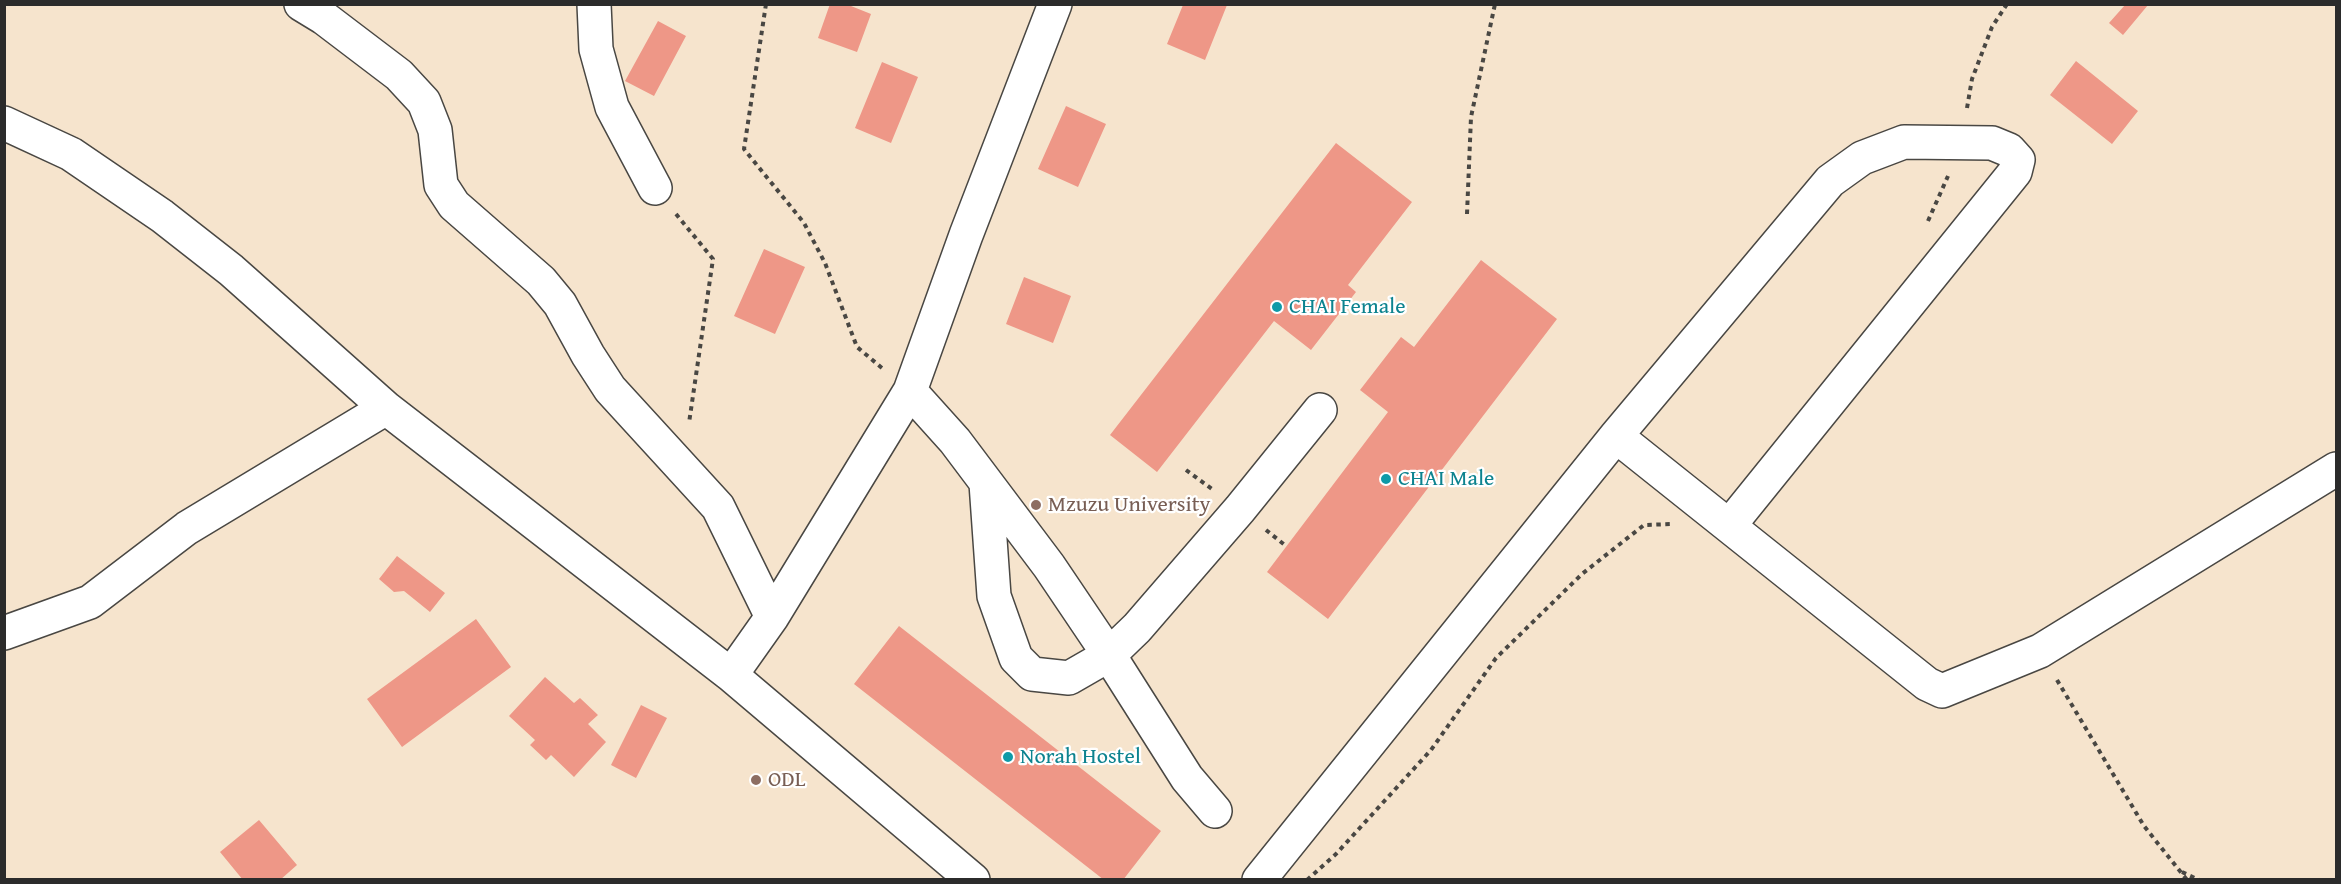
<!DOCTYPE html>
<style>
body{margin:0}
#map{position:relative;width:2341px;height:884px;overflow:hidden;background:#f6e4cd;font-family:"Gentium Book Plus",serif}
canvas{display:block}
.frame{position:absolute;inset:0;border:6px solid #2b2b2b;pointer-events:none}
</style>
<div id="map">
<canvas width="2341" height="884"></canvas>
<div class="frame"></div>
</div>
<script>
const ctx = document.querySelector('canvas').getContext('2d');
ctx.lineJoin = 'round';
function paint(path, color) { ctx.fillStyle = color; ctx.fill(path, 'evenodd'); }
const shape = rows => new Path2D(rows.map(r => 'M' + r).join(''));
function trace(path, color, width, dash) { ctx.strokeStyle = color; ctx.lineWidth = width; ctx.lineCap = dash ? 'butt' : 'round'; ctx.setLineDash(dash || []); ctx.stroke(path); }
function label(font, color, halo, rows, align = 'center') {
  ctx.font = font + ' "Gentium Book Plus",serif'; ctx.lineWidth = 4.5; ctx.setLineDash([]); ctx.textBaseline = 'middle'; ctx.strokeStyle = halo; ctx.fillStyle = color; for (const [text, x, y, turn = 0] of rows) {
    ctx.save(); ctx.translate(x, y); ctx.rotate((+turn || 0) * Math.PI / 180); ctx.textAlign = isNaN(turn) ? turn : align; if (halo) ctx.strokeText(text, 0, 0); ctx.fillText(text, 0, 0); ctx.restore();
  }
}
const building = shape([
 [830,4,846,4,871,14,857,52,818,38],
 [1183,5,1227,5,1205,60,1167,44],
 [2125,5,2148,5,2123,35,2109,23],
 [658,21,686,36,654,96,625,81],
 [2076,61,2138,111,2112,144,2050,95],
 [882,62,918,77,891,143,855,128],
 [1066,106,1106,124,1078,187,1038,169],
 [1336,143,1412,202,1348,285,1356,292,1311,350,1274,321,1157,472,1110,435],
 [764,249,805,267,775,334,734,316],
 [1481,260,1557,319,1328,619,1267,572,1388,412,1360,390,1401,337,1414,347],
 [1024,277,1071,296,1053,343,1006,324],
 [397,556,445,593,430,612,404,591,394,592,379,579],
 [476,619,511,667,402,747,367,699],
 [899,626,1161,831,1123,880,1104,880,854,684],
 [545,677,574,703,580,698,598,715,588,724,606,742,574,777,551,755,546,760,530,745,535,740,509,716],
 [641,705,667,718,636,778,611,765],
 [259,820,297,865,280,880,243,880,220,852]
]);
const path = shape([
 [766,4,744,149,804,223,825,263,857,347,882,368],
 [1967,108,1972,79,1992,27,2007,4],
 [676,214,713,259,689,423],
 [1467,214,1471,117,1495,4],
 [1928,221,1948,176],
 [1186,470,1212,489],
 [1266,530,1286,546],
 [2057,680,2144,826,2187,880],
 [2182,872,2199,880],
 [1307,880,1336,854,1431,750,1496,658,1582,574,1644,525,1671,524]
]);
const minor = shape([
 [301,4,324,18,399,75,424,102,435,130,441,185,454,205,541,281,560,304,588,355,610,389,718,507,772,617],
 [594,4,596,49,612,107,655,188],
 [4,123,71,154,162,216,231,270,386,408,731,675,973,880],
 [910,391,955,441,1049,566,1109,655,1187,778,1215,811],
 [1616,436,1927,684,1942,691,2040,651,2336,469],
 [986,483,994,596,1016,658,1032,674,1069,678,1109,655,1137,628,1240,509,1320,410],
 [4,633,90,602,187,528,386,408],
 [731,675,772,617,910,391,966,235,1055,4],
 [1259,880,1616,436,1830,181,1862,158,1904,142,1992,143,2009,150,2018,160,2015,172,1729,526]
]);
const markers = [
 [1277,307,6,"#0f9aa8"],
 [1386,479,6,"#0f9aa8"],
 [1036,505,6,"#8d6e63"],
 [1008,757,6,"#0f9aa8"],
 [756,780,6,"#8d6e63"]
];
const cultureNames = [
 ["CHAI Female",1289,307],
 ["CHAI Male",1398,479],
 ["Norah Hostel",1020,757]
];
const educationNames = [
 ["Mzuzu University",1048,505],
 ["ODL",768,780]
];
paint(building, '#ee9787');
trace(minor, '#494743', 36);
trace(path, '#494743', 4, [4.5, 4.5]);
trace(minor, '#fff', 33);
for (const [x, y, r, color] of markers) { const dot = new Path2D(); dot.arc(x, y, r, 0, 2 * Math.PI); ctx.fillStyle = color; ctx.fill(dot); trace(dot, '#fff', 2); }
label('22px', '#0d838f', '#fff', cultureNames, 'left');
label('22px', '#785e54', '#fff', educationNames, 'left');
</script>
